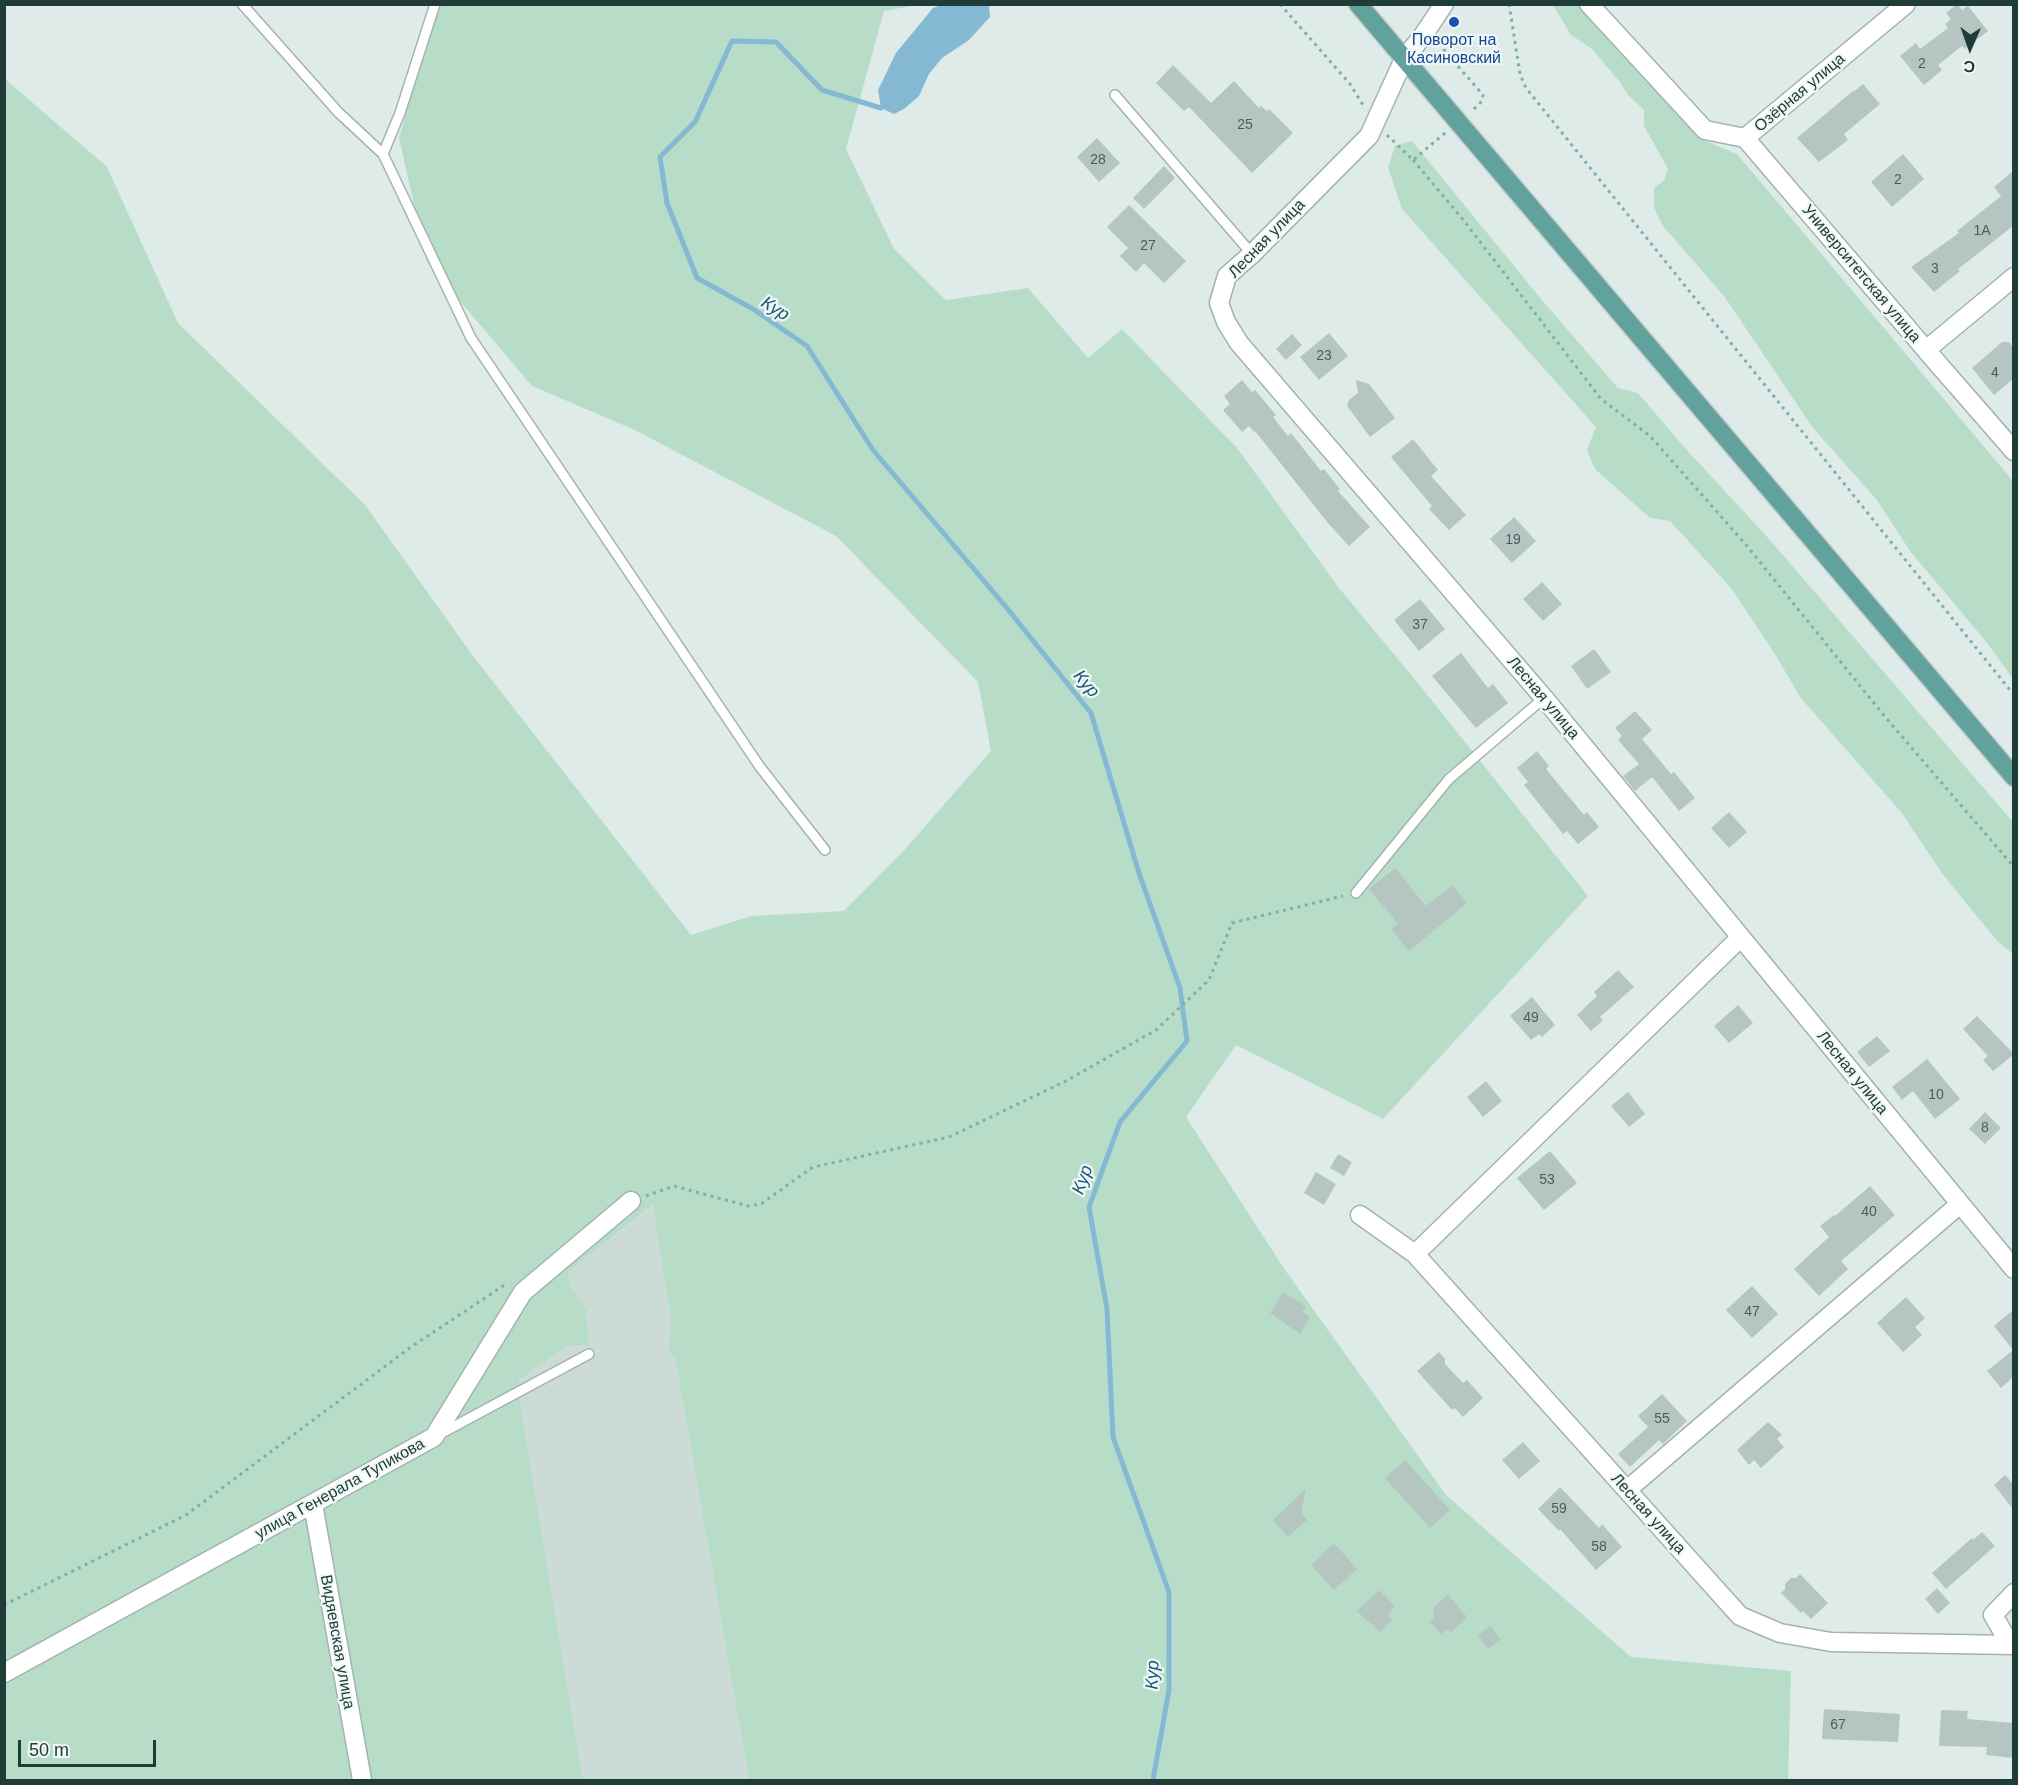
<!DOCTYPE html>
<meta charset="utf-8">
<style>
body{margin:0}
#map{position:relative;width:2018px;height:1785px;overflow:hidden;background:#dfebe8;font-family:Arial,sans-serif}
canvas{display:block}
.frame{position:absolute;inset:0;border:6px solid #203c39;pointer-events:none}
.north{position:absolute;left:1940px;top:18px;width:60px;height:60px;-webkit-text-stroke:4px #f0f8f5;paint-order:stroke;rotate:182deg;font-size:16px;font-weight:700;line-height:24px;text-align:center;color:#203c39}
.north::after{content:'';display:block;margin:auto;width:21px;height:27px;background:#203c39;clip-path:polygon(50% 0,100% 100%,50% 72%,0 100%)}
.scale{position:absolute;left:18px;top:1740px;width:138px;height:27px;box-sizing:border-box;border:3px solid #203c39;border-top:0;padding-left:8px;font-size:18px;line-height:21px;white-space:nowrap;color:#203c39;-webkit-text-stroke:4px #f0f8f5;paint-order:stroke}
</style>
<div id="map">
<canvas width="2018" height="1785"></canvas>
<div class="frame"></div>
<div class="north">С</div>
<div class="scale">50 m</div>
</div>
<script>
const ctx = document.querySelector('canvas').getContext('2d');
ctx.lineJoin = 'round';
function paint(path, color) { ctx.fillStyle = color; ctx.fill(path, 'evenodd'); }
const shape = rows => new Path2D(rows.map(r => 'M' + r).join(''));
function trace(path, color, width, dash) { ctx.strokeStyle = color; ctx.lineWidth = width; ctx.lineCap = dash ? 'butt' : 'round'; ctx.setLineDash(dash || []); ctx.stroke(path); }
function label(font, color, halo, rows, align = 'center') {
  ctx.font = font + ' Arial,sans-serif'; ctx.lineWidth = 4.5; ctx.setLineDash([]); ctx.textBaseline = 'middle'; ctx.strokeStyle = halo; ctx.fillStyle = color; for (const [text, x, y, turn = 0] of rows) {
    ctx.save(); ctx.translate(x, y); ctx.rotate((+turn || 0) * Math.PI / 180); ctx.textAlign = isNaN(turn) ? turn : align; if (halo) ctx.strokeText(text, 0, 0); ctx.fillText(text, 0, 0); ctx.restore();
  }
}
const built = shape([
 [654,1205,671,1320,668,1349,675,1358,749,1780,583,1780,521,1408,519,1380,568,1344,586,1311,572,1289,568,1272]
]);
const green = shape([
 [437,5,917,5,884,11,846,149,894,249,946,300,1028,288,1088,358,1122,329,1237,448,1339,588,1413,677,1588,896,1383,1119,1236,1045,1186,1117,1285,1270,1446,1495,1631,1657,1791,1671,1788,1780,749,1780,675,1358,668,1349,671,1320,653,1205,568,1272,572,1289,586,1310,589,1345,568,1345,519,1380,521,1408,583,1780,5,1780,4,78,107,167,178,323,365,505,473,656,691,935,751,916,844,911,907,847,991,751,978,682,836,536,635,430,532,386,427,262,399,138],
 [1553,5,1587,5,1703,140,1737,154,2013,481,2013,679,1987,643,1910,551,1877,500,1813,428,1724,296,1663,226,1654,208,1654,188,1664,181,1668,169,1644,126,1644,110,1629,96,1619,81,1592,49,1571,35],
 [1412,141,1541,299,1618,388,1638,393,1685,448,1770,540,2013,822,2013,954,1998,942,1944,876,1901,812,1800,697,1775,654,1731,588,1670,521,1650,518,1595,469,1587,450,1596,427,1402,209,1388,167,1395,146]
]);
const water = shape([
 [941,5,989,5,990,17,969,40,942,58,929,74,919,96,904,109,894,114,881,108,878,90,896,53,933,8]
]);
const stream = shape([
 [886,104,881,108,822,90,776,42,732,41,695,122,660,157,667,203,697,278,753,309,807,346,873,450,1006,607,1091,713,1139,873,1180,988,1187,1041,1120,1122,1089,1207,1107,1309,1113,1437,1169,1592,1169,1690,1153,1780]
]);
const building = shape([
 [1957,4,1962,10,1968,6,1988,31,1965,49,1962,46,1938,65,1942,70,1924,85,1900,56,1916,43,1920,49,1948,28,1945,24,1951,19,1946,13],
 [1173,65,1211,103,1234,81,1259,108,1261,106,1267,111,1269,109,1293,133,1252,173,1189,107,1184,111,1156,83],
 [1863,84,1880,104,1844,134,1848,140,1819,162,1797,138,1854,90,1855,91],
 [1097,138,1120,163,1099,182,1077,157],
 [1903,154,1924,179,1892,207,1871,182],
 [1164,166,1175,178,1144,209,1133,198],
 [2013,171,2013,226,1958,269,1960,271,1934,292,1911,267,1959,233,1957,231,2001,196,1994,187],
 [1129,205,1186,261,1164,283,1144,263,1136,272,1120,256,1128,248,1107,227],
 [1329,333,1348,356,1319,380,1300,357],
 [1292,334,1302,345,1286,360,1276,349],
 [2002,342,2009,342,2013,348,2013,379,1994,395,1972,368],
 [1242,380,1252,392,1255,390,1276,415,1273,417,1288,436,1291,433,1321,471,1324,469,1340,489,1338,491,1370,527,1349,546,1328,523,1255,431,1254,432,1249,426,1242,432,1223,410,1230,404,1224,396],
 [1356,380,1369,384,1395,418,1370,437,1347,406,1349,400,1358,393],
 [1413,439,1438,470,1431,476,1466,515,1449,530,1429,509,1432,506,1391,457],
 [1514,517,1536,541,1512,563,1490,539],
 [1542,582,1562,604,1543,621,1523,599],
 [1420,599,1445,629,1419,651,1394,620],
 [1594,649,1611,672,1587,689,1571,666],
 [1461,653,1488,688,1493,684,1508,703,1476,728,1432,676],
 [1635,711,1652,730,1642,739,1671,774,1674,772,1695,798,1679,811,1652,777,1635,791,1623,776,1639,764,1618,740,1622,736,1615,728],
 [1537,751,1549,766,1546,769,1584,815,1587,812,1599,827,1578,844,1567,831,1563,834,1524,785,1528,782,1517,768],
 [1729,812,1747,832,1729,848,1711,828],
 [1395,868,1426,906,1453,885,1467,903,1409,951,1391,929,1398,924,1369,889],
 [1618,970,1634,987,1600,1017,1603,1020,1591,1031,1577,1015,1597,996,1594,992],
 [1532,997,1555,1025,1542,1037,1539,1034,1531,1040,1510,1016],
 [1738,1005,1753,1023,1729,1043,1714,1026],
 [1977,1016,2013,1053,2013,1055,1993,1071,1983,1060,1988,1056,1963,1029],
 [1877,1036,1890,1051,1869,1067,1857,1052],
 [1927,1059,1960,1099,1935,1119,1913,1091,1902,1100,1892,1087],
 [1486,1081,1502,1101,1483,1117,1467,1097],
 [1628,1092,1645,1114,1629,1127,1611,1106],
 [1985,1112,2001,1128,1985,1144,1969,1129],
 [1550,1151,1577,1183,1544,1210,1517,1178],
 [1338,1154,1352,1162,1344,1176,1330,1168],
 [1316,1172,1336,1184,1324,1205,1304,1193],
 [1870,1186,1895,1215,1841,1261,1848,1269,1819,1296,1794,1269,1829,1237,1820,1226,1834,1215,1835,1216],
 [1752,1286,1778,1314,1752,1338,1726,1310],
 [1283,1292,1306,1306,1302,1312,1310,1317,1300,1334,1270,1313],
 [1906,1297,1925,1318,1915,1327,1922,1335,1903,1352,1877,1323],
 [2013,1310,2013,1350,1994,1326],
 [2013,1350,2013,1377,2001,1388,1987,1371],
 [1439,1352,1445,1359,1445,1364,1463,1383,1467,1380,1483,1398,1463,1417,1455,1408,1452,1410,1417,1371],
 [1662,1394,1687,1421,1663,1444,1659,1440,1630,1467,1618,1454,1648,1427,1638,1416],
 [1768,1422,1782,1435,1777,1439,1784,1447,1761,1468,1754,1460,1749,1465,1737,1450],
 [1523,1442,1540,1461,1519,1479,1502,1460],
 [1405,1460,1450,1510,1430,1528,1385,1478],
 [2005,1475,2013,1484,2013,1509,1994,1485],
 [1560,1487,1599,1528,1602,1524,1622,1547,1596,1570,1560,1529,1559,1531,1538,1509],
 [1306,1489,1301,1513,1307,1520,1288,1537,1273,1520],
 [1982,1532,1995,1546,1946,1589,1932,1573,1972,1538,1973,1540],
 [1334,1543,1357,1569,1334,1590,1311,1565],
 [1800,1574,1828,1603,1811,1619,1803,1611,1801,1613,1781,1593,1785,1589,1785,1584,1791,1578,1796,1578],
 [1937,1588,1950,1603,1938,1614,1925,1599],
 [1379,1590,1395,1606,1388,1614,1392,1620,1380,1632,1357,1611],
 [1448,1595,1467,1617,1451,1632,1448,1629,1441,1634,1430,1622,1434,1618,1433,1608],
 [1490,1626,1501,1639,1488,1649,1478,1636],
 [1824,1709,1900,1714,1898,1742,1822,1739],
 [1941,1710,1968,1711,1967,1719,2013,1723,2013,1758,1986,1755,1987,1747,1939,1746]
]);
const path = shape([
 [1280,4,1350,84,1363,105],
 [1509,4,1520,74,1526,88,2014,695],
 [1441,42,1444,50,1483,95,1482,101,1471,112],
 [1387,135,1413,160,1445,133],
 [1413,160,1461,217,1601,399,1650,436,1747,546,1886,718,2014,867],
 [646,1196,674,1186,748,1206,761,1204,813,1167,949,1137,1066,1081,1156,1030,1209,980,1232,923,1343,896],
 [4,1605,186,1515,411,1347,506,1284]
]);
const lane = shape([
 [242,4,338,112,383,154,471,338,760,767,825,850],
 [1115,95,1252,254],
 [383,154,400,113,435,4],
 [1356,893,1449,779,1544,698],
 [440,1434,589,1354]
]);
const street = shape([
 [1444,4,1422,37,1404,59,1369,136,1252,254,1227,276,1219,303,1226,322,1239,343,1544,698,2014,1269],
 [1589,4,1705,130,1745,138,1906,4],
 [1745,138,1926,350,2014,277],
 [1926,350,2014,451],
 [1360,1215,1415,1254,1740,1616,1780,1633,1831,1642,2014,1645],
 [1415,1254,1740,938],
 [1627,1490,1960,1204],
 [313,1504,362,1780],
 [2010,1644,1993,1615,2014,1593],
 [4,1673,434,1437,523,1292,631,1201]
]);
const primary = shape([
 [1358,4,2014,777]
]);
const markers = [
 [1454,22,6,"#1a4fb4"]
];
const numberNames = [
 ["2",1922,64],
 ["25",1245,125],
 ["28",1098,160],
 ["2",1898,180],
 ["1А",1982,231],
 ["27",1148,246],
 ["3",1935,269],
 ["23",1324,356],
 ["4",1995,373],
 ["19",1513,540],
 ["37",1420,625],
 ["49",1531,1018],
 ["10",1936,1095],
 ["8",1985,1128],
 ["53",1547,1180],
 ["40",1869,1212],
 ["47",1752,1312],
 ["55",1662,1419],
 ["59",1559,1509],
 ["58",1599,1547],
 ["67",1838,1725]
];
const transitNames = [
 ["Поворот на",1454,41],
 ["Касиновский",1454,59]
];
const streetNames = [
 ["Озёрная улица",1800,93,-40],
 ["Лесная улица",1267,239,-46],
 ["Университетская улица",1861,274,50],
 ["Лесная улица",1543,698,50],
 ["Лесная улица",1852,1073,51],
 ["улица Генерала Тупикова",340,1489,-29],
 ["Лесная улица",1648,1514,48],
 ["Видяевская улица",337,1642,80]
];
const waterNames = [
 ["Кур",775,309,32],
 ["Кур",1086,684,50],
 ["Кур",1083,1180,-70],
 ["Кур",1153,1675,-88]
];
paint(built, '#cddbd7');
paint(green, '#b7ddc8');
paint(water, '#85b9d3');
trace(stream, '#85b9d3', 5);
paint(building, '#b5c6c2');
trace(lane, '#a2b3b0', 12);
trace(street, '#a2b3b0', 21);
trace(primary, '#c1c8c8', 21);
trace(path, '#7eb0a9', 3, [3, 4.5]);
trace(lane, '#fff', 9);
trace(street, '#fff', 18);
trace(primary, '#62a29d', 18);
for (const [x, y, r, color] of markers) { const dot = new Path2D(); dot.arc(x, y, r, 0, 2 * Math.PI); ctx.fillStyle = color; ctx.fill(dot); trace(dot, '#f0f8f5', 2); }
label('14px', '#455e5b', null, numberNames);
label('16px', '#164399', '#f0f8f5', transitNames);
label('16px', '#203c39', '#f0f8f5', streetNames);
label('italic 18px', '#185879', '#f0f8f5', waterNames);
</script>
